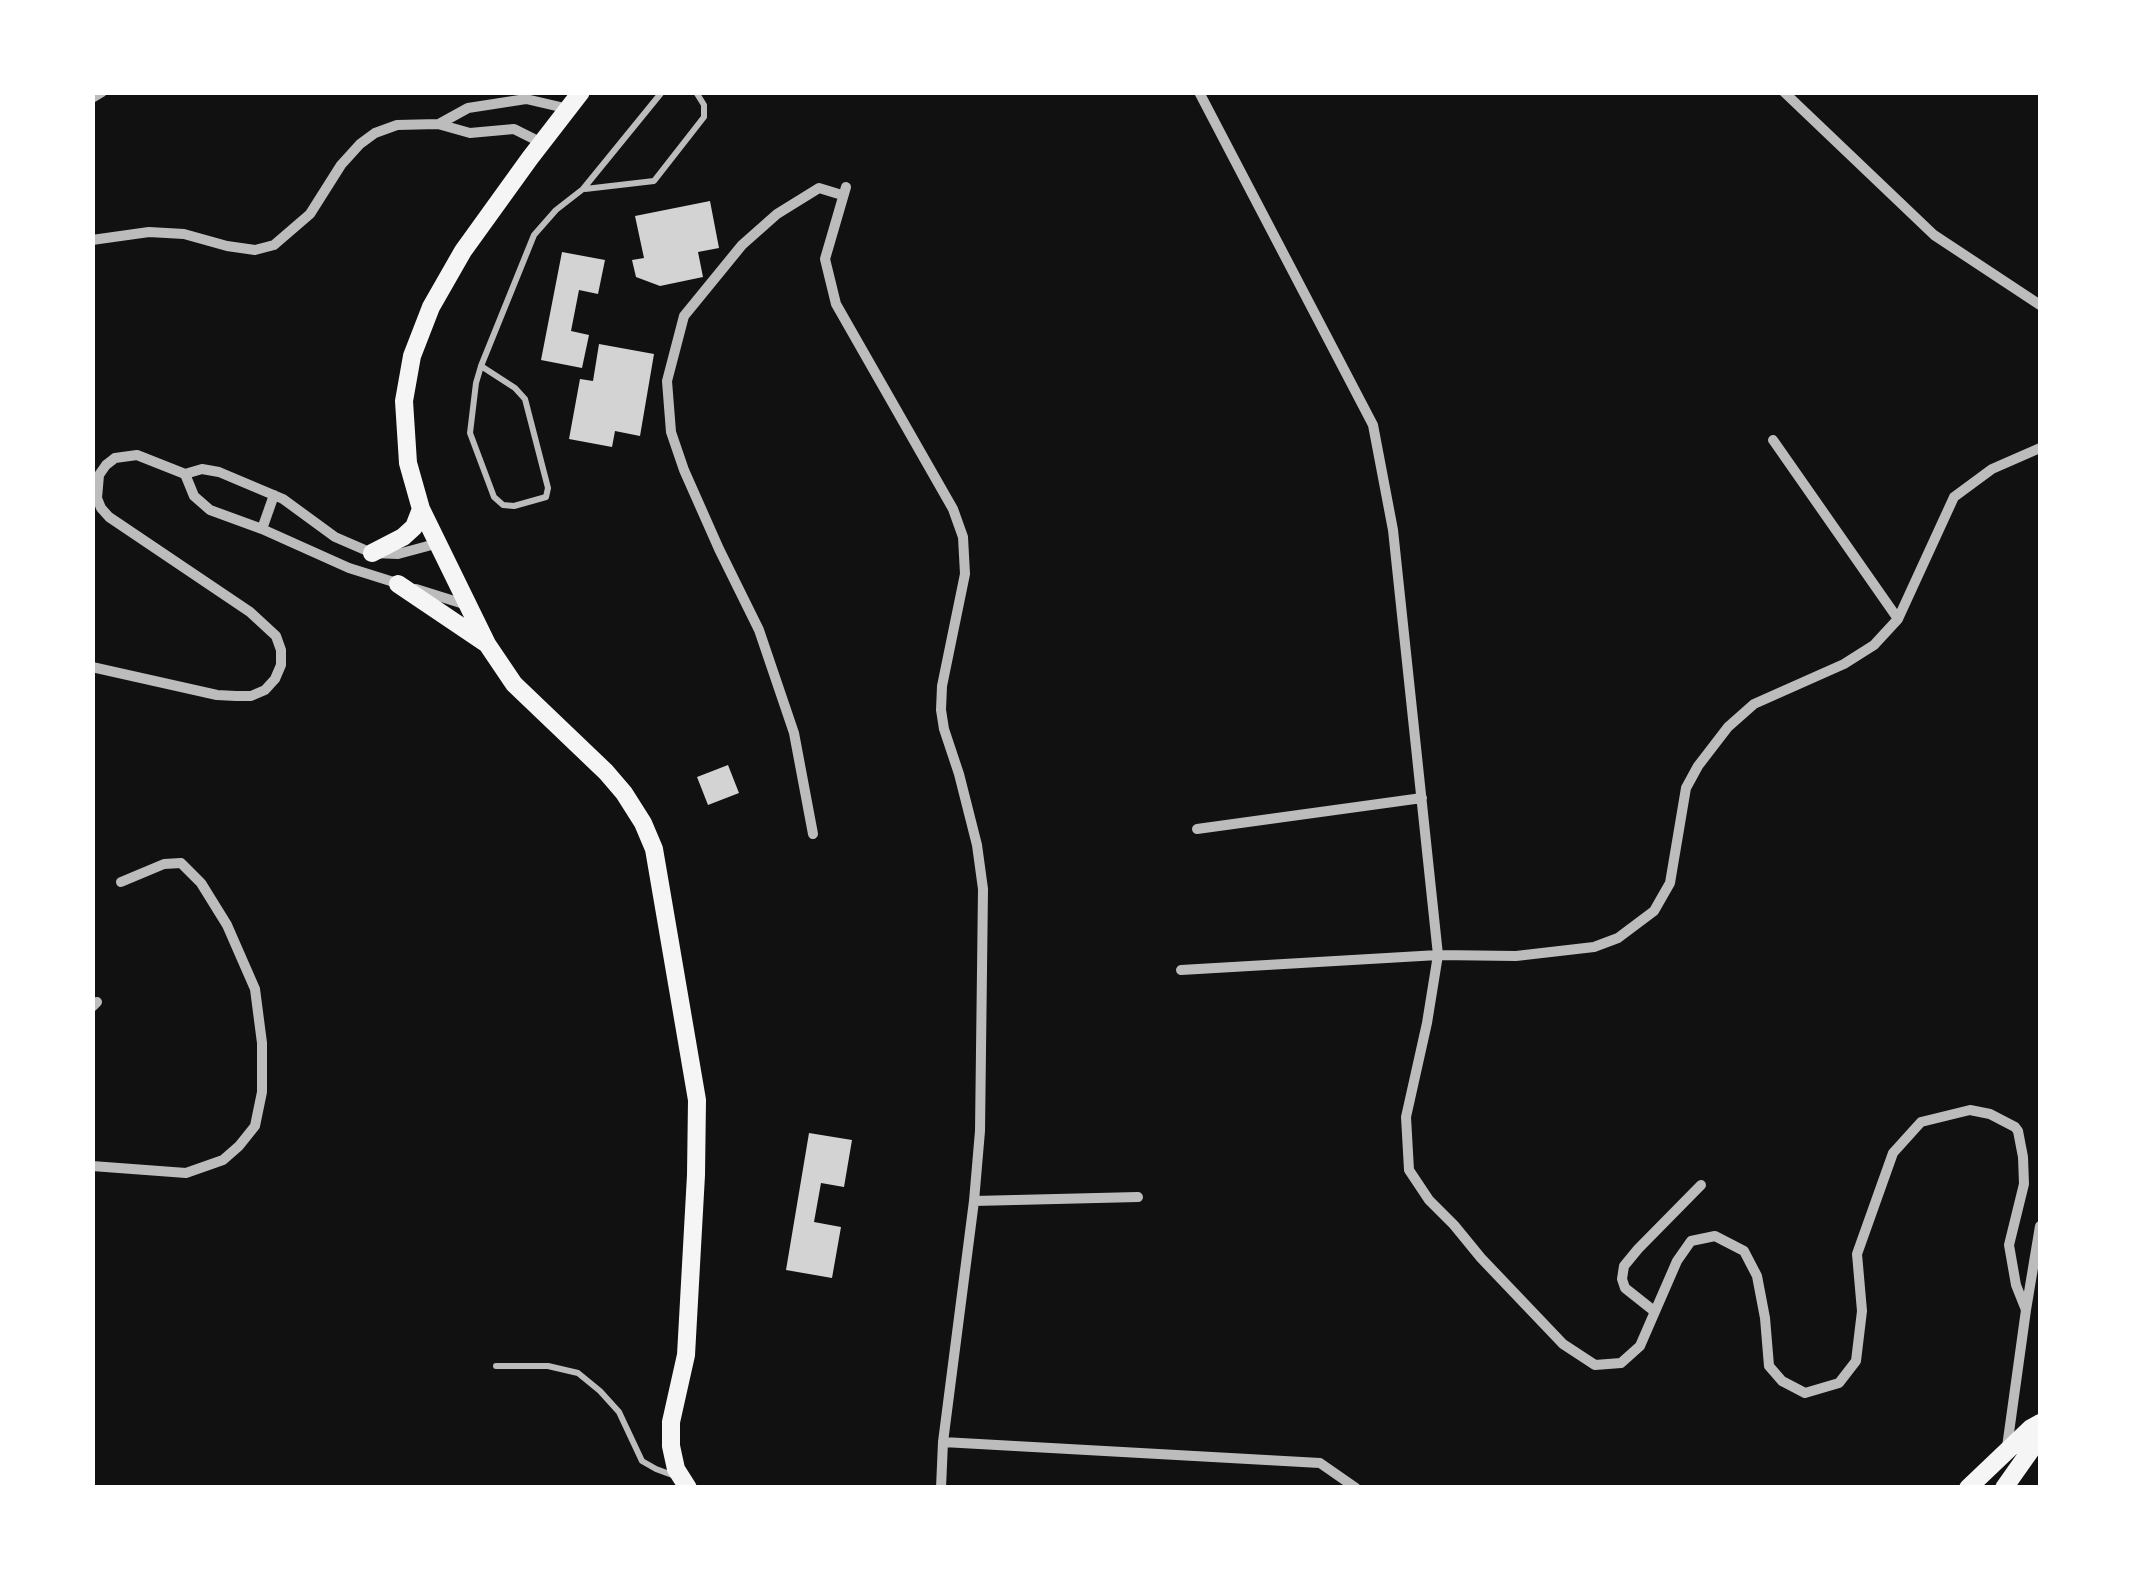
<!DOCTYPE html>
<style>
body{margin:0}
#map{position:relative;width:2133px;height:1580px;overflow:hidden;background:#111;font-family:"Public Sans",sans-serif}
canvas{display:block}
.frame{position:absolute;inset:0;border:95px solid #fff;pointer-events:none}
</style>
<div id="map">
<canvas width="2133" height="1580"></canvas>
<div class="frame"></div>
</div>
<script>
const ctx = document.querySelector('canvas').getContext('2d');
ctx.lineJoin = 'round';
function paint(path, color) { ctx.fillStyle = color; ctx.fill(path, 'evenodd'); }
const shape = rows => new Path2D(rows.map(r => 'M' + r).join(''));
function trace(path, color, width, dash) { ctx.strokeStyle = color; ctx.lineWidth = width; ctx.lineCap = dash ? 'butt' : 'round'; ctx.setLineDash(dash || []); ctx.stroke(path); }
const building = shape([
 [710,201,719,248,698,252,703,277,660,286,636,277,632,260,644,258,635,216],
 [562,252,605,260,598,294,579,290,571,331,589,335,582,368,541,360],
 [599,344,654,354,640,436,615,431,612,447,569,439,580,379,593,381],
 [728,765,739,793,708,805,697,777],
 [809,1133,852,1140,844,1187,821,1183,814,1222,841,1227,832,1278,786,1270]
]);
const service = shape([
 [585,189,654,181,704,117,704,105,696,92],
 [481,366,515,388,525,399,548,488,546,497,514,506,503,505,494,497,470,433,476,383,481,366,534,235,556,210,583,189,662,92],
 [496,1366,548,1366,578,1373,600,1391,619,1412,642,1461,656,1469,675,1476]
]);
const minor = shape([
 [1199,92,1373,425,1393,530,1438,955,1427,1023,1406,1117,1409,1170,1429,1200,1454,1225,1481,1258,1563,1344,1595,1365,1621,1363,1640,1346,1677,1261,1691,1241,1715,1236,1744,1251,1757,1276,1765,1318,1769,1366,1782,1381,1805,1393,1839,1383,1856,1361,1862,1311,1857,1254,1893,1153,1921,1122,1970,1110,1990,1114,2015,1127,2018,1131,2023,1157,2024,1184,2009,1245,2016,1285,2026,1310],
 [1784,92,1934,235,2040,305],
 [92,98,102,92],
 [439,124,468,108,526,99,569,109],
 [846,187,825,259,836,304,953,509,963,537,965,574,942,686,941,710,944,729,959,774,977,845,983,889,980,1131,974,1201,943,1442,941,1488],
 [92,240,149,232,184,234,227,246,255,250,274,245,310,214,341,165,360,144,375,133,397,125,438,124,470,133,514,129,542,143],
 [1773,440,1898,619],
 [185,474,194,496,210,510,262,529,349,568,400,584],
 [262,529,274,495],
 [416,589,467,605],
 [92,667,217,695,236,696,251,696,265,690,275,679,281,665,281,650,276,636,250,612,109,517,101,508,97,498,99,475,106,465,115,458,137,455,185,474,202,469,219,472,283,499,335,537,372,553,398,554,439,543],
 [1197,829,1422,798],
 [813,834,794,733,759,630,719,549,684,470,671,432,667,381,684,316,742,245,777,214,819,188,842,195],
 [1181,970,1438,955,1516,956,1594,947,1618,938,1654,911,1670,883,1686,788,1698,766,1728,727,1754,704,1844,664,1874,645,1898,619,1954,497,1992,469,2040,448],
 [92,1007,97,1002],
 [92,1166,186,1173,223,1160,239,1146,255,1126,262,1092,262,1043,255,989,227,925,201,883,181,863,164,864,121,882],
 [974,1201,1138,1197],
 [1654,1311,1625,1288,1622,1279,1624,1266,1638,1249,1701,1185],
 [943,1442,1320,1463,1356,1488],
 [2007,1447,2026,1310,2040,1226]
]);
const secondary = shape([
 [581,92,530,158,463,251,431,307,412,356,404,401,408,463,421,509,487,644,514,684,606,772,624,793,643,823,654,849,697,1100,696,1175,686,1355,671,1422,671,1446,676,1469,688,1488],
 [372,553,403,537,414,527,421,509],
 [398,584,487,644],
 [1968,1488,2031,1428,2040,1423],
 [2004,1488,2040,1437]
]);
paint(building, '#d3d3d3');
trace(service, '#bcbcbc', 6);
trace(minor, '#bcbcbc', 10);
trace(secondary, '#f5f5f5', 18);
</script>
